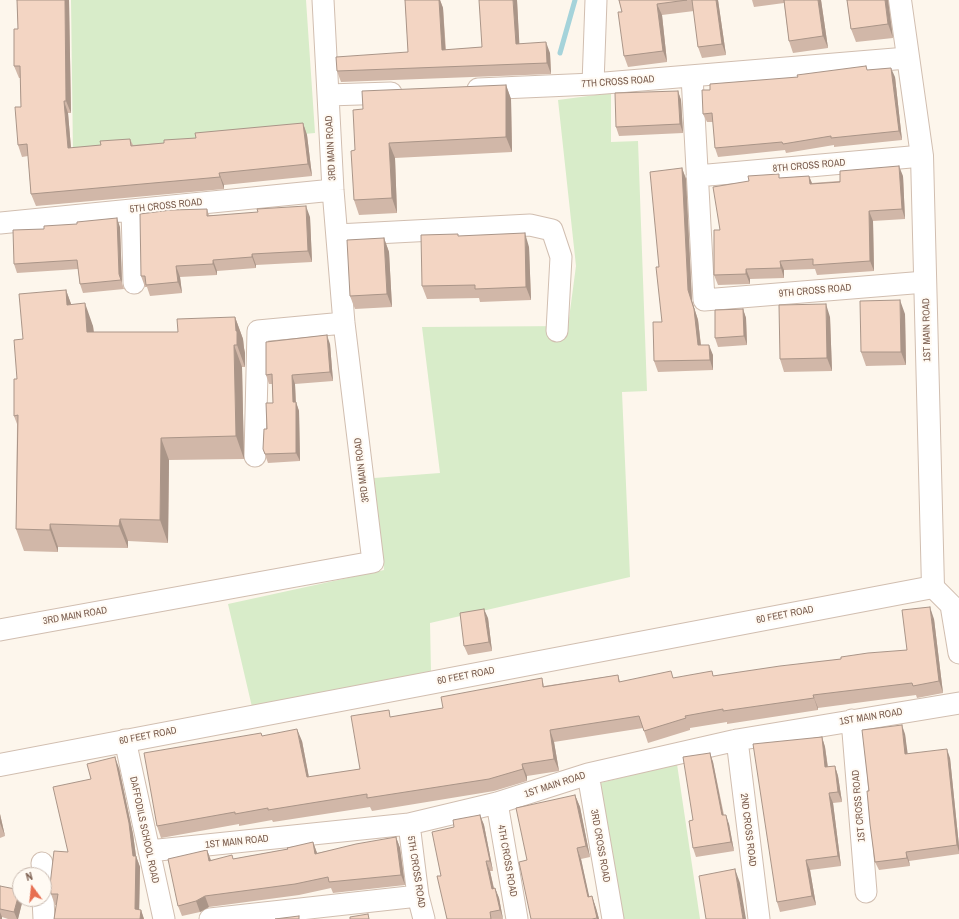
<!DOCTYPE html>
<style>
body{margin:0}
#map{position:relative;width:959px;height:919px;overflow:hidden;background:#fdf6ec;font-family:"Archivo Narrow",sans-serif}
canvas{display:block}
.north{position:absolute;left:12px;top:867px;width:40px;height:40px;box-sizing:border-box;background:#fffaf3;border:1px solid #cabbb1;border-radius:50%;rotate:345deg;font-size:11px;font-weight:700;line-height:16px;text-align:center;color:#7a5c4d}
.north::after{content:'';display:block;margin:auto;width:14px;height:18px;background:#e76f51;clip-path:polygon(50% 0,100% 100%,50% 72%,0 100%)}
</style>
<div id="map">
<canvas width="959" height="919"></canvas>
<div class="north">N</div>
</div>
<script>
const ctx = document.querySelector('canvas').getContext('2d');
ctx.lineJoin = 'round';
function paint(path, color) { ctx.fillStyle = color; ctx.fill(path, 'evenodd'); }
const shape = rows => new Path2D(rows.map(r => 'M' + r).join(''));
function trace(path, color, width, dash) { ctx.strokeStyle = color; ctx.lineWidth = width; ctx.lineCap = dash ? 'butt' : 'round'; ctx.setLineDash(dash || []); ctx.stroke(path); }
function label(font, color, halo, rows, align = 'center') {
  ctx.font = font + ' "Archivo Narrow",sans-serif'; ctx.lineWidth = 4; ctx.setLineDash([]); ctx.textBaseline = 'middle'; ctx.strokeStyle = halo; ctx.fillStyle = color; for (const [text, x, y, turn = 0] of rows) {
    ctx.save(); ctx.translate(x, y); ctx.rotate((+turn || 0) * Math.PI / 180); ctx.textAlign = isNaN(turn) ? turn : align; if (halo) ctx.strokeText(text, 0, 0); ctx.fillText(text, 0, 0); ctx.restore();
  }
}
const green = shape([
 [71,0,306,0,315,133,73,155],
 [611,93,611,142,638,141,647,391,622,392,630,577,430,623,431,672,252,707,228,604,384,570,374,478,440,473,422,327,568,326,576,266,558,100],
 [677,764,700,919,624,919,600,783]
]);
const stream = shape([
 [560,53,575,0]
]);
const minor = shape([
 [692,76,704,300,925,282],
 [593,84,596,0],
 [478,89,593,84,907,58],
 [328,95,391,93],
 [697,176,922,156],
 [132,210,134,283],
 [0,223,333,190],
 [337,235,530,225,552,230,561,257,557,331],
 [255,456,258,331,344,323],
 [933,587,951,605,959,653],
 [0,630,373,562,344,323,333,190,323,0],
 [852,720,866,892],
 [125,740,164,919],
 [737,740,759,919],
 [588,774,613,919],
 [497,803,517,919],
 [409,824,418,896,424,919],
 [149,851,409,824,497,803,588,774,737,740,959,703],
 [42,863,43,875],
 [43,899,44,919],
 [210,919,418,896]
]);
const tertiary = shape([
 [0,765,933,587,922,156,900,0]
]);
const wall = shape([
 [17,0,69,0,71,113,68,113,71,148,101,145,130,139,133,145,164,143,196,138,303,123,307,135,312,176,224,185,224,189,36,206,31,194,28,156,22,157,18,145,21,107,20,78,19,78,14,66,18,29],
 [405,0,440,0,443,8,446,50,482,47,517,0,519,44,550,53,551,74,341,82,337,71,408,52],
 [619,0,718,0,726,55,702,58,698,47,694,11,662,15,667,62,628,67,624,56,622,12],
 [752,0,821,0,828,48,793,53,789,41,784,3,754,7],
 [847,0,888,0,893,38,856,42,851,29],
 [868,70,895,77,902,140,834,147,834,145,786,153,785,150,718,157,715,148,713,122,707,122,703,114,710,90,798,77],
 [506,85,511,99,512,152,395,158,397,213,359,215,354,200,355,150,363,109],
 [678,91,681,100,683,133,619,136,616,127],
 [682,168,686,179,692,301,698,320,701,345,713,355,713,370,658,372,654,361,662,322,659,267],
 [809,176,812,183,903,176,905,219,873,221,874,271,817,275,815,269,784,270,784,278,750,279,750,284,718,285,714,275,720,230,749,181,780,178],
 [207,209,209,215,310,217,312,262,256,265,256,268,217,271,217,275,180,277,182,293,150,296,147,287,145,287,141,276],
 [120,227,122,283,124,289,83,293,80,284,78,269,17,273,14,264,44,229],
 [458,236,529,247,531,300,480,302,479,298,427,299,422,286],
 [384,238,389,252,392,307,355,309,350,296],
 [66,290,71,304,93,326,94,332,178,332,235,317,243,339,244,348,245,353,245,367,242,367,244,459,169,460,168,543,128,541,128,548,58,547,58,552,24,551,16,529,17,424,14,416,17,379,23,339],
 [743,309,746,318,747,345,718,347,715,338],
 [905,314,906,365,866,366,861,352],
 [830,317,832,371,784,372,780,359],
 [330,344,333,381,295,384,296,402,299,411,300,461,268,463,263,449,273,403,272,384,269,384,266,375],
 [488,618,492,651,468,655,464,646],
 [934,619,943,693,917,698,916,695,818,708,818,710,727,724,727,722,690,728,690,730,648,743,643,728,554,742,559,771,527,776,527,781,494,791,372,811,370,807,273,822,272,820,239,826,239,824,161,838,157,826,261,733,262,736,302,741,309,777,360,769,391,717,443,708,542,678,544,686,618,675,620,682,674,678,714,676,841,659,907,650],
 [905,734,907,754,950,758,959,846,959,854,909,861,910,866,879,870,875,862,869,791],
 [822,737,825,747,828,767,835,766,838,776,842,802,833,803,841,866,810,870,816,905,780,912,777,902],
 [710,753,713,762,724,815,729,824,734,851,696,857,693,848,693,820],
 [119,768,133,834,136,856,140,867,139,910,141,910,144,919,54,919,56,905,55,905,51,894,68,852,91,779],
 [575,795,580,807,590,857,581,859,589,897,592,896,596,908,599,919,531,919,527,860],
 [0,814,5,836,0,838],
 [480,815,484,825,493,871,490,871,494,888,495,888,499,898,503,919,447,919,441,876,454,827],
 [396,837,400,848,405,885,333,893,331,888,299,895,209,907,200,912,182,916,178,906,207,850,211,860,233,859,288,849,313,842,317,853],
 [0,886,20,899,23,899,18,919,8,919,2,917,2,919,0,919]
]);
const shadedWall = shape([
 [65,0,69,0,71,113,66,101],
 [439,0,440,0,443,8,446,61,442,50],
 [513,0,517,0,520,55,516,44],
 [716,0,718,0,726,55,722,44],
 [818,0,821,0,828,48,823,36],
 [885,0,888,0,893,38,888,24],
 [657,4,662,15,667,62,663,51],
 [546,42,550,53,551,74,547,63],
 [891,68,895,77,902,140,899,131],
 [506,85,511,99,512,152,506,137],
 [678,91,681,100,683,133,680,124],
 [64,101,68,113,72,160,68,148],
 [303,123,307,135,312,176,308,164],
 [389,143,395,158,397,213,392,198],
 [899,166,903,176,905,219,902,209],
 [682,168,686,179,692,301,698,320,702,356,698,345,688,290],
 [219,173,224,185,224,189,220,177],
 [809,176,813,186,810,184],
 [306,206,310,217,312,262,308,251],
 [869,211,873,221,874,271,870,261],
 [117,218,120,227,122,283,124,289,119,274],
 [525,233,529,247,531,300,526,287],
 [384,238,389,252,392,307,387,294],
 [252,254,256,265,256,268,252,257],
 [213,260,217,271,217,275,213,264],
 [780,261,784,270,784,278,781,268],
 [176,266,180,277,182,293,178,282],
 [746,269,750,279,750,284,746,274],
 [66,290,74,312,67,305],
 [900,300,905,314,906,365,901,352],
 [85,303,93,326,96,355,87,332],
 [826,304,830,317,832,371,827,358],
 [743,309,746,318,747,345,744,336],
 [235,317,243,339,244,348,245,353,245,367,237,345],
 [327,335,330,344,333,381,330,372],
 [234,345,242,367,244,459,236,436],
 [709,345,713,355,713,370,710,360],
 [292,375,295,384,296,411,293,402],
 [296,402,299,411,300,461,296,453],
 [161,438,169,460,168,543,160,520],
 [120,519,128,541,128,548,119,526],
 [50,524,58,547,58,552,50,530],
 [930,607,934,619,943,693,939,681],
 [484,609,488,618,492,651,489,642],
 [813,695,818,708,818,710],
 [902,725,905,734,909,763,905,754],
 [297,729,302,741,311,789,307,777],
 [550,730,554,742,559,771,554,759],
 [822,737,825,747,829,777,825,767],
 [947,749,950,758,959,846,959,852,957,845],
 [710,753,713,762,725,824,722,815],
 [115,757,119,768,133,834,136,856,140,867,139,919,135,909,133,856],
 [522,764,527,776,527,781,523,769],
 [835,766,838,776,842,802,838,792],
 [829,793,833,803,841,866,838,856],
 [575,795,580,807,590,857,586,846],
 [0,814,5,836,0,823],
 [480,815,484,825,493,871,490,861],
 [726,815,729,824,734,851,731,842],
 [396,837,400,848,405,885,401,875],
 [313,842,317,853,315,854],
 [577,848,581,859,592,909,588,897],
 [207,850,211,861,209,861],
 [906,852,909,861,910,866,907,858],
 [806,860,810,870,816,905,812,896],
 [486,861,490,871,496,899,492,889],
 [735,869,740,883,746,919,743,919],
 [495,888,499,898,503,919,500,910],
 [20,890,20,899,23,899,18,919,17,919,14,912],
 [205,896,209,907,200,912,196,901],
 [592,896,596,908,599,919,597,919,597,918],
 [141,910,144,919,140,919],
 [0,912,2,917,2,919,0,919]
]);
const building = shape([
 [17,0,65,0,66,101,64,101,68,148,101,145,100,141,130,139,131,146,164,143,164,140,196,138,195,133,303,123,308,164,219,173,220,177,31,194,27,144,18,145,15,107,21,107,20,66,14,66,14,29,18,29,17,0],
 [405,0,439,0,442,50,482,47,479,0,513,0,516,44,546,42,547,63,337,71,336,57,408,52,405,0],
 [619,0,687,0,657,4,663,51,624,56,618,12,622,12,619,0],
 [692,0,716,0,722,44,698,47,692,0],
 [784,0,818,0,823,36,789,41,784,0],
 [847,0,885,0,888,24,851,29,847,0],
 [866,66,867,70,891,68,899,131,831,138,831,136,783,144,782,142,715,148,712,113,703,114,702,90,710,90,710,84,798,77,797,75,866,66],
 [506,85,506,137,389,143,392,198,354,200,351,151,355,150,353,110,363,109,362,91,506,85],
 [678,91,680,124,616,127,615,93,678,91],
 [899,166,902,209,869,211,870,261,813,265,813,259,780,261,781,268,746,269,746,274,714,275,714,230,720,230,713,187,749,181,748,176,779,174,779,178,809,176,810,184,840,182,840,171,899,166],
 [682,168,688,290,694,309,698,345,709,345,710,360,654,361,653,322,662,322,656,267,659,267,650,172,682,168],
 [306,206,308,251,252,254,252,257,213,260,213,264,176,266,178,282,146,285,145,276,141,276,140,214,171,210,207,209,207,216,258,212,257,209,306,206],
 [117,218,119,274,121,280,80,284,77,260,14,264,13,230,44,229,44,226,77,224,77,222,117,218],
 [525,233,526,287,475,289,475,285,422,286,421,235,458,234,458,236,525,233],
 [384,238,387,294,350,296,347,240,384,238],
 [66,290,67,305,85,303,87,332,178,332,177,319,235,317,236,331,237,331,237,345,234,345,236,436,161,438,160,520,120,519,119,526,50,524,50,530,16,529,18,415,14,416,14,379,17,379,14,340,23,339,19,294,66,290],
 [900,300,901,352,861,352,860,301,900,300],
 [826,304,827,358,780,359,779,305,826,304],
 [743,309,744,336,715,338,715,310,743,309],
 [327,335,330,372,292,375,293,402,296,402,296,453,265,454,263,449,264,429,267,429,266,403,273,403,272,374,266,375,266,342,327,335],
 [930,607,939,681,913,686,912,683,813,695,814,698,723,711,723,709,685,716,686,718,644,731,639,716,550,730,554,759,522,764,523,769,489,779,367,798,367,794,268,810,268,808,235,814,235,812,157,826,144,753,261,733,262,736,297,729,307,777,360,769,351,716,389,710,390,717,443,708,441,697,542,678,543,687,618,675,619,682,671,671,673,678,712,671,713,676,780,666,841,659,841,657,868,653,907,650,902,610,930,607],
 [484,609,489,642,464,646,460,613,484,609],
 [902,725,905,754,947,749,957,845,906,852,907,858,875,862,870,824,867,791,869,791,862,730,902,725],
 [822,737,825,767,835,766,838,792,829,793,838,856,806,860,812,896,777,902,753,744,822,737],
 [710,753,722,815,726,815,731,842,693,848,689,821,693,820,683,757,710,753],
 [115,757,129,823,133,856,136,856,135,909,141,910,140,919,54,919,58,894,51,894,50,885,54,851,68,852,53,787,91,779,87,764,115,757],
 [575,795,586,846,577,848,588,897,592,896,597,918,592,919,531,919,519,862,527,860,516,808,575,795],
 [480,815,490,861,486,861,492,889,495,888,500,910,490,912,491,919,447,919,437,876,441,876,432,832,454,827,453,820,480,815],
 [396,837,401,875,329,882,328,877,295,884,205,896,196,901,178,906,168,859,207,850,209,861,232,855,233,859,288,849,287,848,313,842,315,854,356,844,396,837],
 [735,869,743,919,706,919,699,876,735,869],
 [0,886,20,890,14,912,0,909,0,886],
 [368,914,369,919,350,919,350,917,368,914],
 [299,916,299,919,275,919,299,916]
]);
const streetNames = [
 ["7TH CROSS ROAD",618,82,-4],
 ["3RD MAIN ROAD",331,148,-93],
 ["8TH CROSS ROAD",809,166,-5],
 ["5TH CROSS ROAD",166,206,-6],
 ["9TH CROSS ROAD",815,291,-5],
 ["1ST MAIN ROAD",927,330,-91],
 ["3RD MAIN ROAD",362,470,-97],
 ["60 FEET ROAD",785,615,-11],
 ["3RD MAIN ROAD",75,616,-10],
 ["60 FEET ROAD",466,676,-11],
 ["1ST MAIN ROAD",871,717,-9],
 ["60 FEET ROAD",148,736,-11],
 ["1ST MAIN ROAD",555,785,-18],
 ["1ST CROSS ROAD",859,806,-95],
 ["DAFFODILS SCHOOL ROAD",144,830,78],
 ["2ND CROSS ROAD",748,830,83],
 ["1ST MAIN ROAD",237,842,-6],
 ["3RD CROSS ROAD",600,846,80],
 ["4TH CROSS ROAD",507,861,80],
 ["5TH CROSS ROAD",416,872,81]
];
paint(green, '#d8ecc9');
trace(stream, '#a5d3da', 5);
trace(minor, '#d1beb0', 23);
trace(tertiary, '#d1beb0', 24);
trace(minor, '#fff', 21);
trace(tertiary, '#fff', 22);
paint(wall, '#d1b7a8');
paint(shadedWall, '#aa9588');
paint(building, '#f3d5c3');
trace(building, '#aa9588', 1);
label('10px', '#7a5c4d', '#fffaf3', streetNames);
</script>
